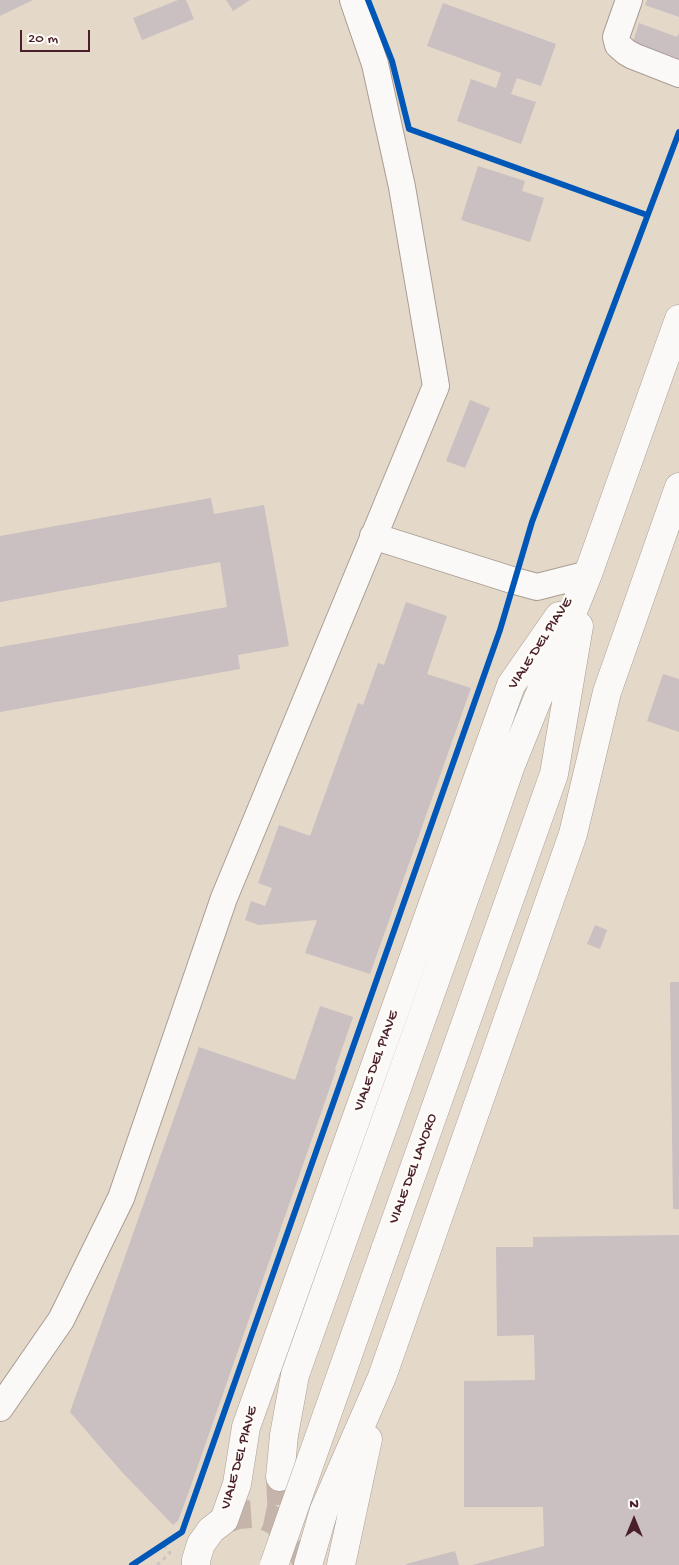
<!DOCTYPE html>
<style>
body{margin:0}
#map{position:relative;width:679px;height:1565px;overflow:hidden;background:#e4d9c8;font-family:"Gochi Hand",sans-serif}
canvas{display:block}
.north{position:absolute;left:609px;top:1495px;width:50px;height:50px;-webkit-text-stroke:4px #fdfcf7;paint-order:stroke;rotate:0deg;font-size:14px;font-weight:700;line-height:20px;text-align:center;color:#4a1f2b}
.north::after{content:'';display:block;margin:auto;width:18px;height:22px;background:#4a1f2b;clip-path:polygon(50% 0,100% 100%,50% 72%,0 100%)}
.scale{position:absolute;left:20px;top:30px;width:70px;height:22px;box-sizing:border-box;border:2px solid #4a1f2b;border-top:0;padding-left:6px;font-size:15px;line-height:18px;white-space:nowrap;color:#4a1f2b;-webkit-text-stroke:4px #fdfcf7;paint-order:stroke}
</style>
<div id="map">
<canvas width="679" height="1565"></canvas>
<div class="north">N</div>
<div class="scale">20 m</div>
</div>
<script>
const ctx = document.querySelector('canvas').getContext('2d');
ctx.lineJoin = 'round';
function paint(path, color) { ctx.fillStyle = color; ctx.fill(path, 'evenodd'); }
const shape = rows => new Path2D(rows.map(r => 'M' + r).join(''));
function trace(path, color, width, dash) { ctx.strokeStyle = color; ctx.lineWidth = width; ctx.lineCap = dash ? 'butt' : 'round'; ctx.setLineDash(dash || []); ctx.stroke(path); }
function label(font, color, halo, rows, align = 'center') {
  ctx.font = font + ' "Gochi Hand",sans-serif'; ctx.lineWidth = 5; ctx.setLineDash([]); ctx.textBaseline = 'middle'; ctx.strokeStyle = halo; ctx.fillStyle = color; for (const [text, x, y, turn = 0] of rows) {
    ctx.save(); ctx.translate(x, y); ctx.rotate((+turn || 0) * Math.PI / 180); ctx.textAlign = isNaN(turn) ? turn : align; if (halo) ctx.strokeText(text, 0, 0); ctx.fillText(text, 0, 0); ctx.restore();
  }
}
const building = shape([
 [0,0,33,0,0,16],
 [178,0,186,0,194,19,142,40,133,18],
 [226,0,250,0,233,11],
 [647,0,679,0,679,17,645,5],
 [443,3,556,44,541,86,517,78,511,94,536,102,521,144,457,121,471,79,496,88,501,73,427,46],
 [639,23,677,37,679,33,679,62,632,45],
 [478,166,525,181,522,191,544,198,530,242,461,220],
 [470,400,490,408,465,468,446,461],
 [211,498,214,514,264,505,289,646,238,655,240,669,0,712,0,647,227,607,220,562,0,602,0,536],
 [406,602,447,616,427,674,471,688,370,974,305,953,317,920,259,925,245,920,251,901,265,906,272,888,258,883,279,825,310,836,358,703,363,705,378,663,384,665],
 [663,674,679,679,679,732,647,721],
 [595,925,607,930,600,949,587,944],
 [670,982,679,982,679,1209,673,1209],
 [320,1006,353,1017,335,1069,336,1070,188,1494,178,1521,173,1525,121,1471,70,1412,199,1047,295,1080],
 [679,1235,679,1565,472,1565,544,1546,543,1507,464,1507,464,1381,535,1380,534,1335,497,1336,496,1247,533,1247,533,1237],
 [455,1551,459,1565,406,1565,406,1564]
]);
const majorTunnel = shape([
 [280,1477,283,1541],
 [224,1520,238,1515,253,1514,267,1517,281,1524,293,1535,300,1546,307,1565]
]);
const path = shape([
 [157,1565,170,1553,163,1545]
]);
const minor = shape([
 [629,0,616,37,618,45,626,52,633,56,679,74],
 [373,536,515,581,537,587,588,574],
 [0,1408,61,1320,121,1198,224,898,436,386,402,187,375,64,353,0]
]);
const major = shape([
 [385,1250,554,774,579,626],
 [280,1477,284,1435,295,1375,481,852,511,765,588,574,679,319],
 [196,1565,196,1560,201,1544,211,1530,224,1520,237,1484,246,1427,511,685,559,616],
 [308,1565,324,1510,382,1377,573,834,607,692,679,487],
 [341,1565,368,1439]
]);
const majorBridge = shape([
 [274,1565,385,1250]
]);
const cycleway = shape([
 [368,0,392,61,409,129,647,215],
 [132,1565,182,1532,500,630,532,522,679,132]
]);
const streetNames = [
 ["VIALE DEL PIAVE",541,644,-57],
 ["VIALE DEL PIAVE",377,1061,-70],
 ["VIALE DEL LAVORO",414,1169,-70],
 ["VIALE DEL PIAVE",240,1458,-75]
];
paint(building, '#cabfc1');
trace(majorTunnel, '#c5b4a9', 28, [28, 14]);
trace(minor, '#a89c94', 28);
trace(major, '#a89c94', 29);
trace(path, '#cdc7c4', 3, [4, 4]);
trace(minor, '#fbf9f7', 26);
trace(major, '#fbf9f7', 28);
trace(majorBridge, '#a89c94', 29, []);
trace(majorBridge, '#fbf9f7', 28);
trace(cycleway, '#0057b8', 6);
label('15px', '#4a1f2b', '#fdfcf7', streetNames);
</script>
